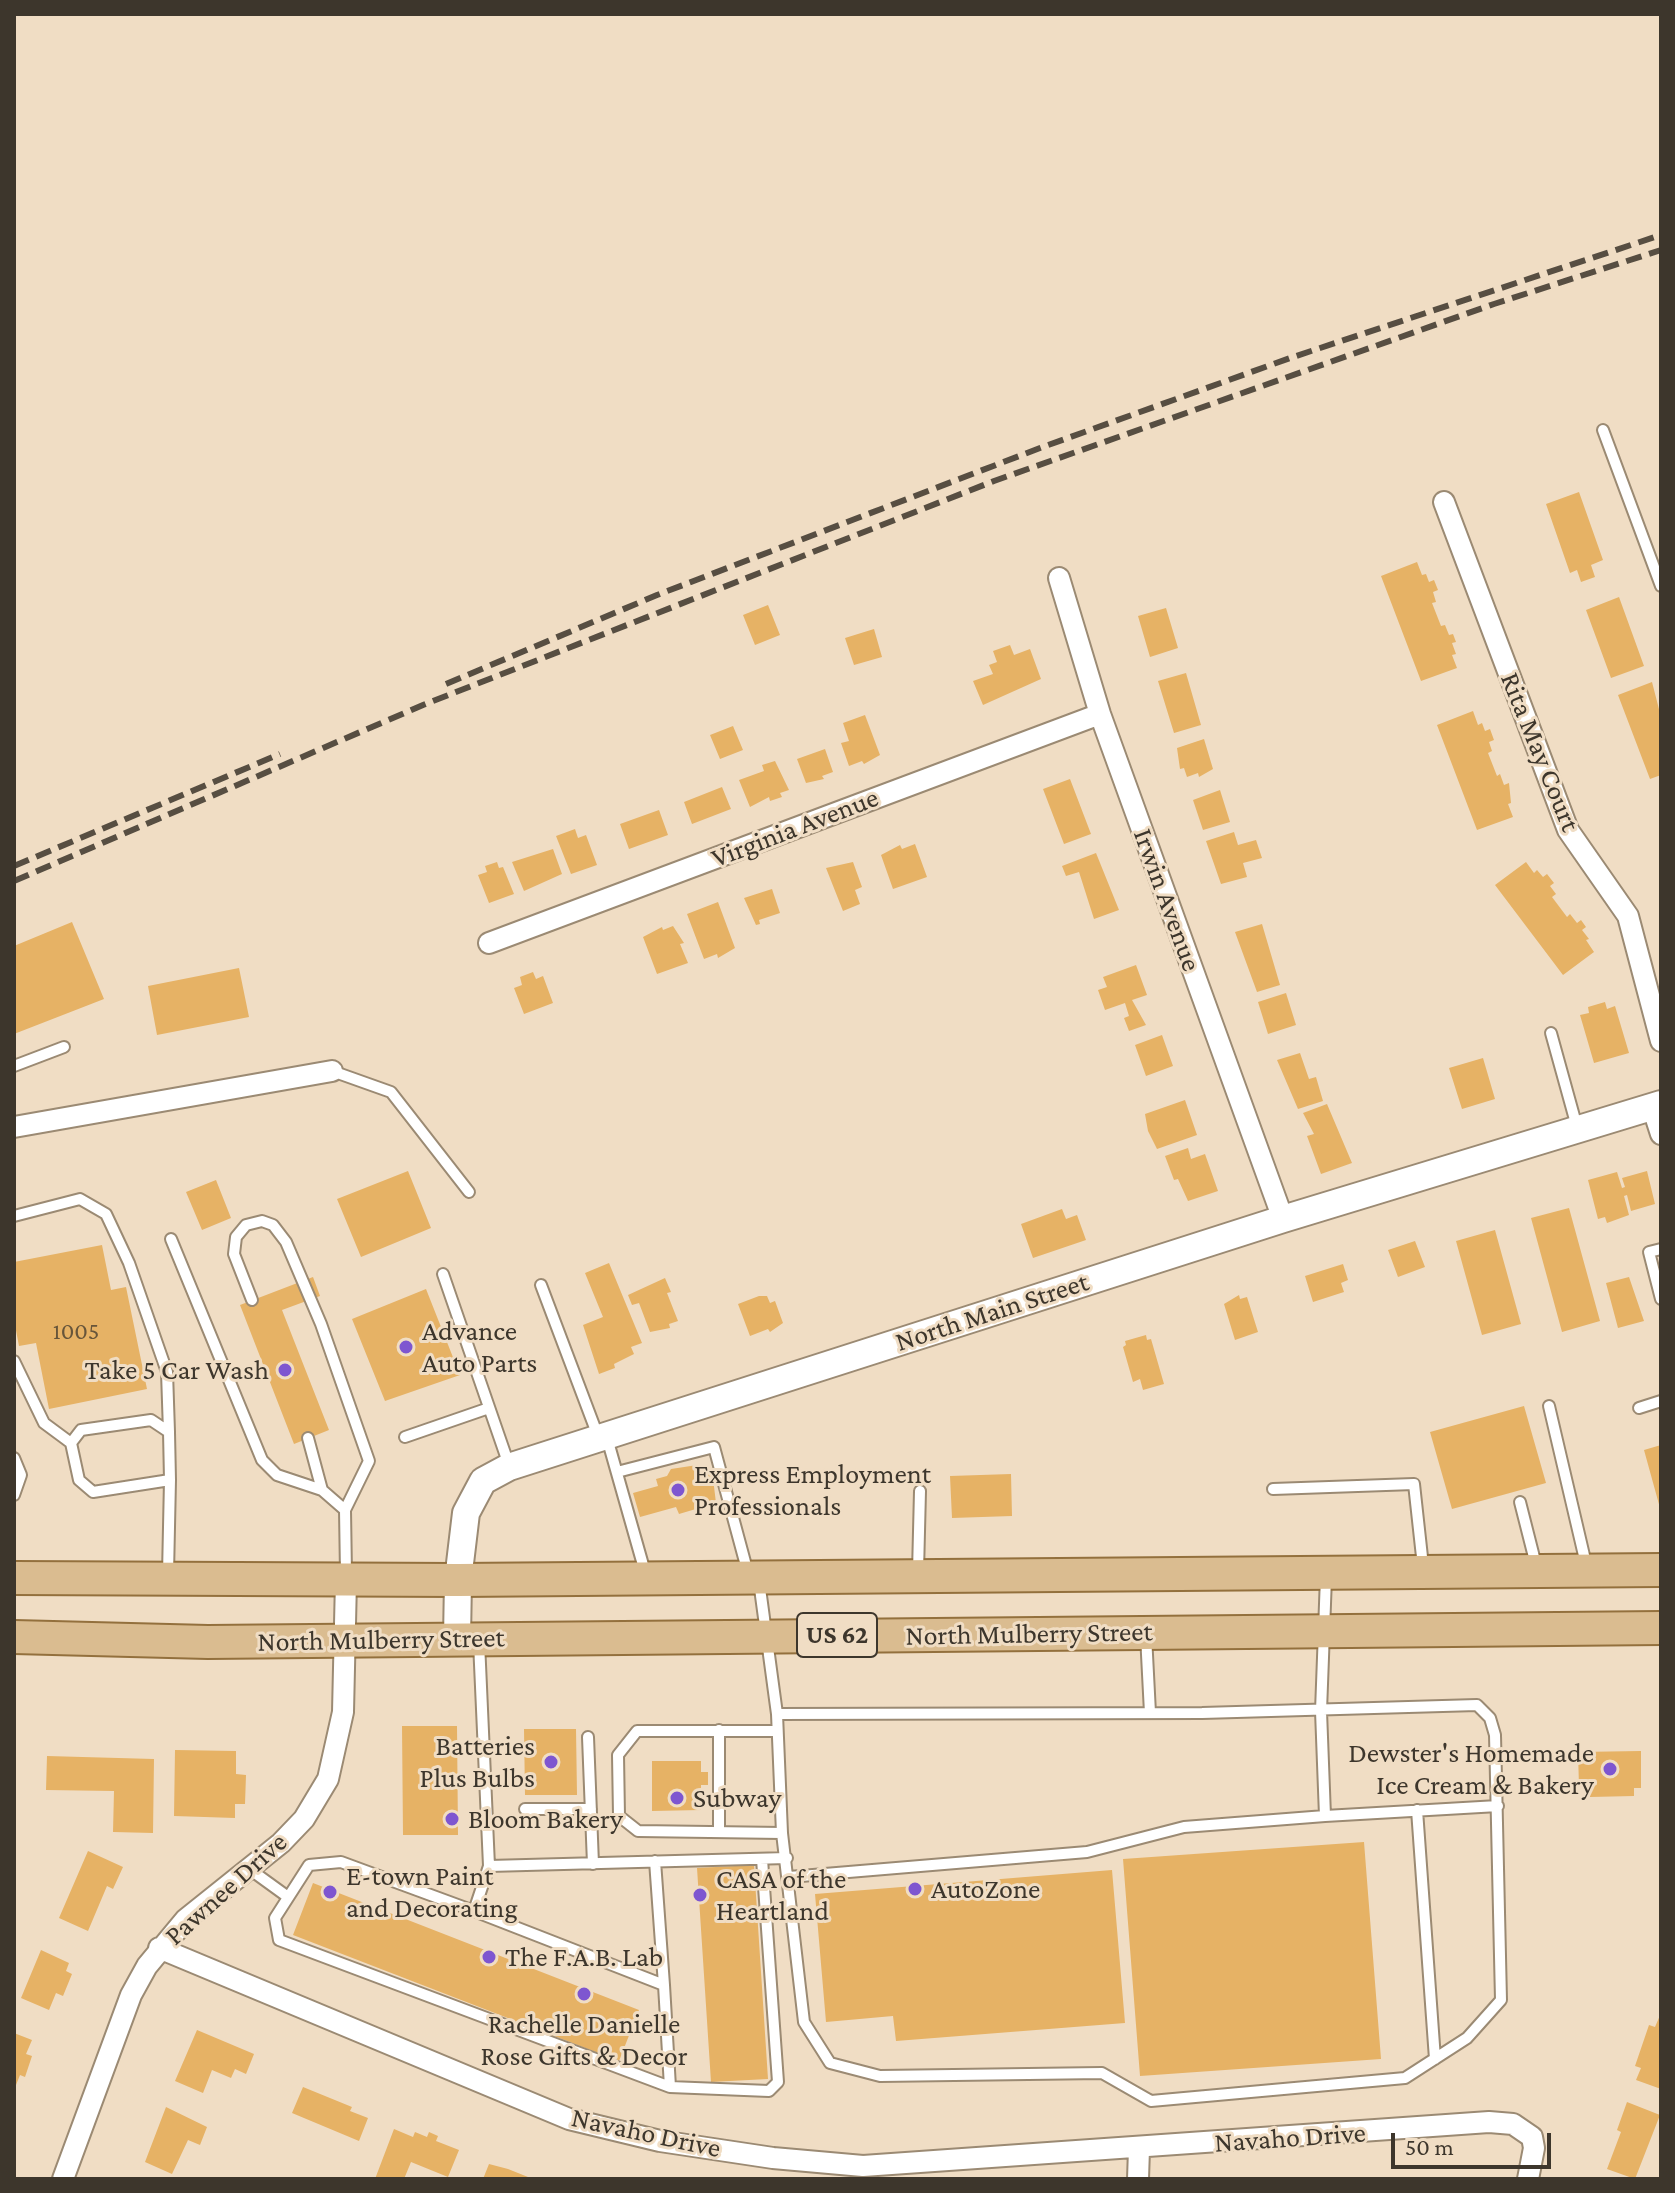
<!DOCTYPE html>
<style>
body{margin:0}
#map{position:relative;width:1675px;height:2193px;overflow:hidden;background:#f0ddc4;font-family:"Crimson Pro",serif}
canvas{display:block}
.frame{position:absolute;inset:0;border:16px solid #3d362c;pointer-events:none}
.scale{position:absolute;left:1391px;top:2133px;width:160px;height:36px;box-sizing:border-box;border:4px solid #3d362c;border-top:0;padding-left:10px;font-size:24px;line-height:28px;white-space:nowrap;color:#3d362c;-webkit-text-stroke:6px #f0ddc4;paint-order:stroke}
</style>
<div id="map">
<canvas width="1675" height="2193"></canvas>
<div class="frame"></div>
<div class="scale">50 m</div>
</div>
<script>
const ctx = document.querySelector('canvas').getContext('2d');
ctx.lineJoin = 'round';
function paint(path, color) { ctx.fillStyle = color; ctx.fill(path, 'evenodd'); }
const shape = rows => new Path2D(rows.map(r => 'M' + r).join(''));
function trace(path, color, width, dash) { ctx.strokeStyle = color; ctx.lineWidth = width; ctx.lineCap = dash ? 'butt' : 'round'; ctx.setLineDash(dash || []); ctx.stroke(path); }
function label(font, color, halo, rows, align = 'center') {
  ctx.font = font + ' "Crimson Pro",serif'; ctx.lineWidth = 6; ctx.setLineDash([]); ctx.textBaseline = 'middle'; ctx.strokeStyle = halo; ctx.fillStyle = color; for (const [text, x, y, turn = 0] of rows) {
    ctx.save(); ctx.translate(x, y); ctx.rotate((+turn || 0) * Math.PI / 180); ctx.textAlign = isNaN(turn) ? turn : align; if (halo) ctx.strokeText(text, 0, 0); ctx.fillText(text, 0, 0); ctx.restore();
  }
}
const building = shape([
 [1579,492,1603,560,1591,565,1595,577,1581,582,1577,570,1570,573,1546,504],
 [1417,562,1422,575,1426,574,1429,582,1434,580,1438,590,1433,592,1436,602,1432,603,1441,626,1445,625,1449,635,1453,634,1456,642,1452,643,1456,654,1452,655,1457,668,1421,681,1381,576],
 [1619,597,1644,666,1611,678,1586,610],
 [768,605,780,635,755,645,743,615],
 [1166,608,1178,648,1150,657,1138,616],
 [874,629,882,657,854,665,845,638],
 [1010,645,1014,655,1030,649,1041,679,983,705,973,681,993,674,989,665,997,662,993,651],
 [1186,673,1201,725,1174,733,1158,681],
 [1652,682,1661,717,1661,775,1650,779,1618,695],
 [1473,711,1478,725,1482,723,1485,731,1490,729,1494,740,1489,742,1492,751,1488,753,1497,776,1500,774,1504,785,1509,783,1511,803,1508,804,1513,817,1477,830,1437,725],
 [865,715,880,755,864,764,862,761,849,766,841,743,849,741,843,723],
 [733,726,743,750,720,759,710,735],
 [1204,739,1213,769,1199,777,1198,773,1187,777,1184,768,1180,769,1177,748],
 [825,749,833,772,822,776,824,779,806,783,797,759],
 [775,761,789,790,780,793,782,797,770,801,769,797,750,807,739,780,764,771,762,765],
 [1070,779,1091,834,1064,844,1043,789],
 [722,787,731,809,692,824,684,802],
 [1220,790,1230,822,1203,830,1193,800],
 [659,810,668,835,629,849,620,824],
 [575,829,578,838,586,835,597,865,571,874,556,836],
 [1234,832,1238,845,1256,840,1262,858,1243,863,1247,877,1221,884,1206,841],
 [915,844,927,877,893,889,881,855,900,845,902,849],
 [553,849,562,874,524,891,512,862],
 [1096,853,1119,910,1094,919,1079,872,1066,876,1062,866],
 [497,862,499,868,503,867,514,894,489,903,478,875,487,872,485,866],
 [853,862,862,887,855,890,860,904,843,911,826,868],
 [1526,862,1534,873,1537,870,1543,877,1547,874,1554,883,1550,886,1556,894,1552,897,1567,917,1570,914,1577,923,1581,920,1586,927,1582,930,1589,939,1586,940,1594,952,1563,975,1495,885],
 [772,889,780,913,759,920,760,924,756,925,744,898],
 [718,902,735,948,718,958,717,954,704,959,687,914],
 [72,922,104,999,14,1034,14,946],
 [1262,924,1280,985,1257,992,1235,932],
 [673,926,684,943,680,944,688,963,657,974,643,937,662,927,663,930],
 [1136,965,1147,995,1132,1000,1146,1025,1129,1031,1124,1018,1129,1016,1125,1003,1105,1010,1098,990,1107,987,1103,977],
 [239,968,249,1017,157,1035,148,986],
 [533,972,536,979,543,976,553,1003,524,1014,514,988,522,985,520,977],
 [1286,993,1296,1025,1268,1034,1258,1002],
 [1605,1002,1607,1009,1615,1006,1629,1053,1594,1063,1580,1015,1589,1013,1588,1007],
 [1162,1035,1173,1066,1146,1076,1135,1045],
 [1300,1053,1309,1079,1316,1077,1323,1101,1298,1109,1277,1060],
 [1483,1058,1495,1099,1462,1109,1449,1068],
 [1185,1100,1197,1135,1157,1149,1148,1131,1145,1114],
 [1327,1104,1352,1163,1321,1174,1307,1136,1314,1134,1303,1113],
 [1188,1148,1191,1159,1205,1154,1218,1191,1188,1201,1178,1179,1174,1180,1165,1156],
 [408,1171,431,1228,361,1257,337,1199],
 [1647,1171,1655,1204,1631,1211,1627,1195,1624,1196,1629,1215,1607,1223,1605,1217,1598,1219,1588,1180,1617,1172,1622,1188,1625,1187,1622,1178],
 [216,1180,231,1218,202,1230,186,1192],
 [1569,1208,1600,1321,1562,1332,1531,1218],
 [1062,1209,1066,1219,1077,1215,1086,1240,1033,1258,1021,1224],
 [1495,1230,1521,1324,1482,1335,1456,1241],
 [1415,1241,1425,1267,1398,1277,1388,1250],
 [102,1245,111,1290,126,1287,147,1389,49,1409,36,1343,19,1346,14,1320,14,1262],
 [609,1263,642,1343,631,1347,634,1354,614,1364,615,1368,599,1374,583,1325,603,1317,585,1273],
 [1343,1264,1348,1280,1341,1283,1344,1292,1313,1302,1305,1276],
 [313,1277,320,1296,282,1310,329,1430,294,1444,240,1305],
 [1629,1277,1644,1321,1618,1328,1606,1283],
 [665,1278,671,1292,667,1293,678,1321,669,1324,670,1328,650,1332,639,1303,632,1305,628,1295],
 [426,1289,460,1375,385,1401,352,1319],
 [1239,1295,1240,1299,1247,1297,1258,1332,1235,1340,1224,1304],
 [759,1296,767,1296,770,1303,775,1301,783,1323,770,1332,768,1329,750,1336,738,1304],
 [1146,1335,1147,1340,1151,1339,1164,1384,1143,1390,1140,1379,1133,1382,1123,1347,1126,1345,1125,1341],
 [1524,1406,1546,1483,1452,1509,1430,1432],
 [1661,1445,1661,1508,1660,1508,1644,1450],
 [704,1464,706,1471,712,1470,716,1503,679,1514,676,1507,640,1517,633,1493,658,1486,656,1479,667,1476,671,1469],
 [1011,1474,1012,1516,952,1518,950,1476],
 [402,1726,457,1726,458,1835,403,1835],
 [524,1729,576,1729,577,1795,525,1795],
 [175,1750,236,1751,236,1774,246,1775,245,1804,235,1804,235,1818,174,1816],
 [1641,1751,1641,1788,1634,1788,1634,1796,1590,1797,1590,1787,1579,1787,1578,1752],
 [47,1756,154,1759,153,1833,113,1832,114,1791,46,1790],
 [652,1761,701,1761,701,1772,708,1772,708,1785,701,1785,701,1810,652,1811],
 [1364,1842,1381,2059,1140,2076,1123,1859],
 [88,1851,123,1867,113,1889,107,1886,88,1931,59,1918],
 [754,1865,768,2079,711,2082,697,1868],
 [1112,1870,1125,2023,896,2041,893,2016,826,2022,815,1894],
 [313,1883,639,2010,619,2061,293,1935],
 [41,1950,69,1963,66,1971,72,1974,63,1996,56,1993,49,2010,21,1998],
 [1661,2013,1661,2089,1636,2080,1641,2068,1635,2066,1649,2025,1655,2027],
 [197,2030,254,2054,246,2074,235,2069,231,2078,212,2070,203,2093,175,2081],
 [14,2033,32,2040,26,2054,32,2056,25,2077,20,2075,14,2090],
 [303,2087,352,2107,350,2111,368,2118,359,2141,292,2113],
 [1627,2102,1660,2115,1635,2179,1607,2169,1621,2132,1617,2130],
 [166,2107,207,2127,200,2145,188,2140,172,2174,145,2162],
 [394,2129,413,2137,415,2132,427,2137,429,2132,438,2136,436,2141,459,2150,448,2177,411,2162,404,2179,375,2179],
 [489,2164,508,2169,533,2179,483,2179]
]);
const service = shape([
 [1603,430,1661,586],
 [1551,1033,1577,1127],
 [14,1066,64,1047],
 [332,1071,391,1092,469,1192],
 [14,1216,80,1199,106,1214,129,1263,167,1372,169,1432],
 [171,1239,262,1460,277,1475,322,1490,345,1510],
 [1661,1249,1649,1252,1661,1299],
 [443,1274,509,1465],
 [541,1285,598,1436],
 [252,1300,234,1254,236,1237,246,1225,262,1221,273,1225,286,1242,321,1324,369,1461,345,1510,346,1574],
 [14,1361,44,1423,71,1443],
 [1549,1406,1586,1564],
 [1639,1408,1661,1401],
 [405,1437,489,1408],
 [308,1438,322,1490],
 [607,1438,645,1572],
 [14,1458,21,1475,14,1495],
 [617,1472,714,1447,748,1573],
 [1273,1489,1414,1484,1423,1566],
 [1520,1502,1536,1565],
 [918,1572,920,1491],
 [168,1574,170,1480,169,1432,151,1420,81,1430,71,1443,79,1480,93,1492,170,1480],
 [759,1581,777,1714,782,1833,804,2022,830,2063,880,2076,1102,2073,1151,2101,1405,2078,1467,2038,1501,2000,1495,1735,1490,1718,1477,1705,1202,1713,777,1714],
 [1146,1635,1150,1713],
 [479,1642,489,1866,787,1858],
 [719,1730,719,1832],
 [776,1731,637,1731,618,1755,619,1816,638,1831,782,1833],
 [588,1737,593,1864],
 [525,1809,591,1809],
 [1417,1810,1435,2059],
 [1325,1816,1498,1806],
 [655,1861,664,1985],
 [489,1866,474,1911,341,1862,309,1865,275,1918,279,1940,670,2087,769,2091,778,2082,762,1859],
 [248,1868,288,1897],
 [789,1877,1087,1852,1184,1827,1325,1816,1321,1711,1326,1577],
 [474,1911,664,1985,670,2087]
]);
const minor = shape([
 [1444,502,1568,830,1628,916,1661,1041],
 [1059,578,1100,714,1283,1219],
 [489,943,1100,714],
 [1652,1106,1661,1134],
 [14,1127,332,1071],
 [159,1948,569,2119,660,2141,773,2158,863,2166,1489,2122,1513,2124,1532,2137,1534,2148,1528,2179],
 [63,2179,131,1995,147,1966,186,1919,281,1843,304,1819,328,1779,343,1712,346,1580],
 [1138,2179,1139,2149]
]);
const tertiary = shape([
 [457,1639,458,1580,466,1513,483,1481,509,1467,1283,1219,1661,1104]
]);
const primary = shape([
 [14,1578,458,1580,1661,1570],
 [14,1637,208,1642,1661,1628]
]);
const rail = shape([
 [446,684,657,595,1040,448,1290,358,1661,235],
 [14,866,280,754],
 [14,881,423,705,994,481,1494,304,1661,250]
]);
const markers = [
 [406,1347,8,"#7e56d0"],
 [285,1370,8,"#7e56d0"],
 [678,1490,8,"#7e56d0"],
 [551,1762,8,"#7e56d0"],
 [1610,1769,8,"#7e56d0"],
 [677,1798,8,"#7e56d0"],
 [452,1819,8,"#7e56d0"],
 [915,1889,8,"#7e56d0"],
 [330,1892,8,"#7e56d0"],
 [700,1895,8,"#7e56d0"],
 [489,1957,8,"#7e56d0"],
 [584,1994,8,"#7e56d0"]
];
const numberNames = [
 ["1005",76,1332]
];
const shields = [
 [837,1635,80]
];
const shieldNames = [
 ["US 62",837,1635]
];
const streetNames = [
 ["Rita May Court",1540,752,68],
 ["Virginia Avenue",795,828,-21],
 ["Irwin Avenue",1167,900,70],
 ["North Main Street",992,1312,-18],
 ["North Mulberry Street",1029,1634,-1],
 ["North Mulberry Street",381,1640,-1],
 ["Pawnee Drive",226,1889,-42],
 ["Navaho Drive",646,2133,12],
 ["Navaho Drive",1290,2138,-4]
];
const poiNames = [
 ["Advance",422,1331],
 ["Auto Parts",422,1363],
 ["Take 5 Car Wash",269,1370,"right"],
 ["Express Employment",694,1474],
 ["Professionals",694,1506],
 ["Batteries",535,1746,"right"],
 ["Plus Bulbs",535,1778,"right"],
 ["Dewster's Homemade",1594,1753,"right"],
 ["Ice Cream & Bakery",1594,1785,"right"],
 ["Subway",693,1798],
 ["Bloom Bakery",468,1819],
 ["E-town Paint",346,1876],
 ["and Decorating",346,1908],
 ["CASA of the",716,1879],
 ["Heartland",716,1911],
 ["AutoZone",931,1889],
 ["The F.A.B. Lab",505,1957],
 ["Rachelle Danielle",584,2024,"center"],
 ["Rose Gifts & Decor",584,2056,"center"]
];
paint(building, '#e6b265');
trace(service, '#9b8a73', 14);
trace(minor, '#9b8a73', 24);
trace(tertiary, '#9b8a73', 30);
trace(primary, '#93703d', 36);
trace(service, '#fff', 10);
trace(minor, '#fff', 20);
trace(tertiary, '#fff', 26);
trace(primary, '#dabc90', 32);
trace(rail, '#574e42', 6, [16, 8]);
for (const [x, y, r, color] of markers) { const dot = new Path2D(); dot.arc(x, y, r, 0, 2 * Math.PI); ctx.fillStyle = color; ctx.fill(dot); trace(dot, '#f0ddc4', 3); }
label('24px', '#67553a', null, numberNames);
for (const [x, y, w] of shields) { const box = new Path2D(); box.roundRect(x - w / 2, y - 22, w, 44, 6); ctx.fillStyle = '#f0ddc4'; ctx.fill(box); trace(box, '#3d362c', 2); }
label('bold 26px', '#3d362c', null, shieldNames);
label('28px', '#3d362c', '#f0ddc4', streetNames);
label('28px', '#3d362c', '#f0ddc4', poiNames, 'left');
</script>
